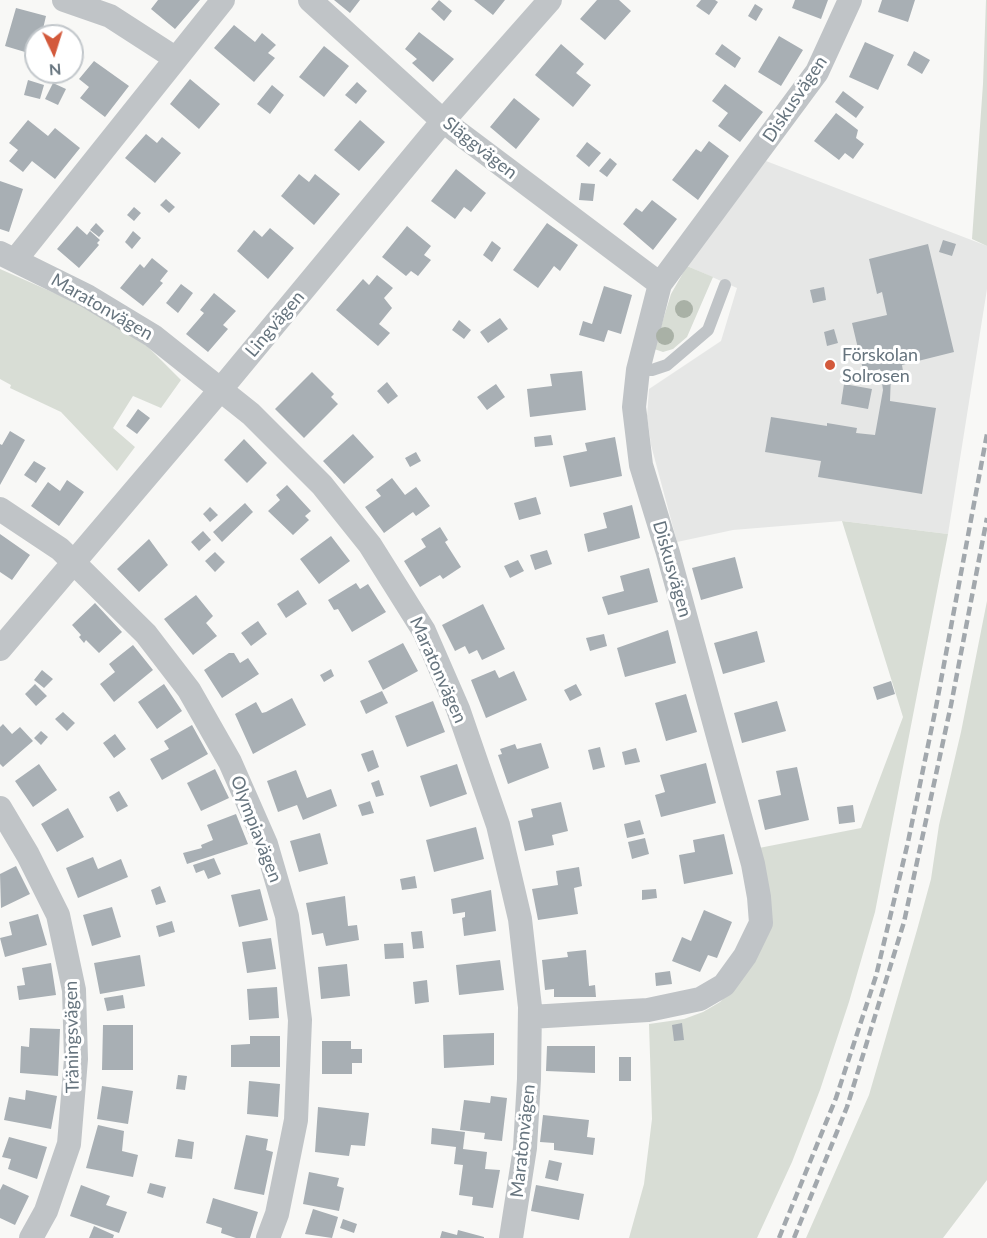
<!DOCTYPE html>
<meta charset="utf-8">
<style>
body{margin:0}
#map{position:relative;width:987px;height:1238px;overflow:hidden;background:#f8f8f6;font-family:Lato,sans-serif}
canvas{display:block}
.north{position:absolute;left:24px;top:24px;width:60px;height:60px;box-sizing:border-box;background:#fff;border:2px solid #c2c7cb;border-radius:50%;rotate:176deg;font-size:16px;font-weight:700;line-height:24px;text-align:center;color:#66747e}
.north::after{content:'';display:block;margin:auto;width:21px;height:27px;background:#d3593b;clip-path:polygon(50% 0,100% 100%,50% 72%,0 100%)}
</style>
<div id="map">
<canvas width="987" height="1238"></canvas>
<div class="north">N</div>
</div>
<script>
const ctx = document.querySelector('canvas').getContext('2d');
ctx.lineJoin = 'round';
function paint(path, color) { ctx.fillStyle = color; ctx.fill(path, 'evenodd'); }
const shape = rows => new Path2D(rows.map(r => 'M' + r).join(''));
function trace(path, color, width, dash) { ctx.strokeStyle = color; ctx.lineWidth = width; ctx.lineCap = dash ? 'butt' : 'round'; ctx.setLineDash(dash || []); ctx.stroke(path); }
function label(font, color, halo, rows, align = 'center') {
  ctx.font = font + ' Lato,sans-serif'; ctx.lineWidth = 6; ctx.setLineDash([]); ctx.textBaseline = 'middle'; ctx.strokeStyle = halo; ctx.fillStyle = color; for (const [text, x, y, turn = 0] of rows) {
    ctx.save(); ctx.translate(x, y); ctx.rotate((+turn || 0) * Math.PI / 180); ctx.textAlign = isNaN(turn) ? turn : align; if (halo) ctx.strokeText(text, 0, 0); ctx.fillText(text, 0, 0); ctx.restore();
  }
}
const built = shape([
 [766,161,987,246,987,289,948,534,842,521,733,530,677,542,651,445,647,416,649,389,721,341,737,288,687,266]
]);
const green = shape([
 [986,0,987,0,987,246,972,239,983,84],
 [687,266,713,277,687,337,673,349,663,352,654,349,671,294],
 [0,269,84,306,147,346,181,380,161,408,133,396,113,428,135,447,117,471,61,412,10,388,11,385,0,379],
 [842,521,948,534,875,912,849,1002,820,1090,792,1162,757,1238,629,1238,644,1184,652,1119,649,1024,684,1019,703,1012,720,1002,744,977,759,848,861,828,903,717],
 [987,601,987,1180,943,1238,806,1238,869,1095,917,930,931,879,939,825,961,732]
]);
const building = shape([
 [158,0,200,0,175,29,151,9],
 [334,0,360,0,350,13],
 [439,0,452,11,444,21,431,9],
 [474,0,505,0,493,15],
 [597,0,619,0,631,11,605,40,580,19],
 [701,0,715,0,718,2,709,15,696,6],
 [795,0,828,0,821,19,792,8],
 [882,0,915,0,908,22,878,12],
 [755,4,763,9,756,21,748,16],
 [16,8,46,16,42,33,51,36,36,36,35,55,5,46],
 [234,25,255,42,262,33,276,45,268,53,275,58,254,82,214,48],
 [419,32,454,59,433,82,412,63,417,59,405,49],
 [779,36,803,50,781,86,758,72],
 [865,42,894,55,878,90,849,77],
 [561,44,584,64,576,73,591,85,573,107,535,75],
 [722,44,741,58,735,68,715,54],
 [324,46,349,66,324,97,299,77],
 [914,51,930,60,922,74,907,65],
 [94,61,129,86,105,117,80,98,89,87,79,79],
 [190,79,220,104,199,129,170,104],
 [28,80,44,85,40,99,24,95],
 [357,82,367,91,356,104,345,95],
 [53,83,66,89,58,105,45,99],
 [725,84,763,112,740,142,718,126,728,113,712,101],
 [272,85,284,95,270,114,257,104],
 [843,91,864,107,856,118,835,102],
 [514,98,540,119,516,149,490,127],
 [836,113,858,130,856,138,864,144,853,159,845,153,839,160,814,141],
 [28,120,48,136,55,128,80,148,55,179,32,161,23,172,9,161,18,150,9,143],
 [360,120,385,142,359,171,334,150],
 [146,134,157,143,162,137,181,153,155,183,125,158],
 [709,141,729,156,698,200,672,180,696,149,701,152],
 [587,142,601,153,589,167,576,156],
 [610,158,617,164,607,177,599,171],
 [456,169,486,193,471,212,464,207,455,219,431,201],
 [299,174,309,182,315,174,340,194,314,225,281,196],
 [0,181,23,189,9,232,0,229],
 [581,183,595,184,593,201,579,200],
 [166,199,175,207,169,213,160,205],
 [652,200,677,219,653,250,623,224,636,208,642,212],
 [134,207,141,213,134,221,127,215],
 [96,223,104,231,99,237,90,230],
 [547,223,578,245,560,271,554,266,538,288,513,270],
 [77,226,87,235,90,231,100,240,97,243,99,245,79,268,57,249],
 [407,226,431,246,424,255,431,260,418,276,411,271,406,276,382,257],
 [270,228,294,248,268,279,237,251,254,230,262,237],
 [133,231,141,238,132,249,125,242],
 [943,240,956,244,952,256,939,252],
 [492,241,501,248,492,262,483,255],
 [928,244,954,352,902,365,903,371,891,374,890,401,936,408,922,494,818,477,821,461,765,452,771,417,827,426,827,423,857,428,856,433,875,435,883,390,880,369,864,374,852,323,887,315,882,292,877,294,869,259],
 [152,258,168,271,160,281,163,283,143,306,120,288,140,264,144,268],
 [377,275,393,288,384,298,392,308,379,324,390,333,378,346,336,310,363,279,369,285],
 [181,284,193,293,178,313,166,303],
 [604,286,632,295,621,334,608,330,604,342,579,335,583,321,592,324],
 [824,287,826,300,813,303,810,290],
 [214,293,236,311,223,325,228,329,208,352,186,334,204,313,200,310],
 [500,318,508,329,488,343,480,332],
 [459,320,471,330,464,339,452,330],
 [834,329,838,343,827,346,824,332],
 [582,371,586,410,530,417,527,389,552,386,550,374],
 [312,372,334,394,331,397,338,404,304,438,275,409],
 [387,382,398,396,388,404,377,391],
 [496,384,505,397,487,410,477,397],
 [844,384,872,389,868,409,841,404],
 [138,409,150,418,137,434,126,426],
 [10,431,25,440,0,485,0,444,2,445],
 [353,434,374,457,344,484,323,461],
 [551,435,553,445,535,447,534,437],
 [615,437,622,476,570,487,563,456,587,451,585,443],
 [244,439,267,463,247,483,224,460],
 [416,452,421,461,410,467,405,458],
 [34,461,46,468,36,483,24,475],
 [392,478,405,495,416,487,430,506,416,516,413,512,384,533,365,507,381,496,376,490],
 [67,480,84,492,59,526,31,506,48,482,60,491],
 [287,485,311,511,305,516,309,520,293,535,268,511,280,500,276,495],
 [536,497,541,514,519,520,514,503],
 [245,503,253,512,222,542,213,532],
 [632,505,640,538,588,552,584,534,607,528,603,513],
 [210,507,218,515,210,522,203,514],
 [440,527,448,540,445,542,461,567,443,579,440,575,420,587,404,561,426,547,421,539],
 [203,531,211,540,199,551,191,542],
 [0,534,30,555,12,580,0,572],
 [331,536,350,561,319,584,300,559],
 [149,539,168,565,139,592,117,569],
 [547,550,552,564,535,570,530,555],
 [215,552,225,562,215,572,205,561],
 [735,557,743,588,701,600,692,568],
 [518,560,524,571,510,578,504,566],
 [649,568,658,602,608,615,602,597,624,591,620,576],
 [356,583,360,589,368,584,386,612,352,632,338,609,334,610,328,600],
 [298,590,307,604,286,618,277,604],
 [196,595,213,616,206,623,217,636,193,655,164,619],
 [95,603,122,632,99,653,86,640,84,643,79,637,81,635,72,625],
 [483,604,505,649,482,660,477,650,469,654,465,646,455,651,442,625],
 [258,621,267,634,251,646,241,633],
 [668,630,676,663,625,677,617,648],
 [757,631,765,662,723,674,714,643],
 [604,634,607,646,590,651,586,638],
 [403,643,418,671,383,690,368,661],
 [133,645,153,670,114,702,100,684,115,672,109,664],
 [229,653,234,653,240,663,248,658,259,674,222,698,204,670],
 [331,669,334,676,324,682,320,675],
 [42,670,53,679,44,688,34,680],
 [495,670,499,678,514,671,527,700,486,718,471,680],
 [891,681,895,694,877,700,873,687],
 [35,684,47,696,36,706,25,694],
 [164,684,182,711,157,729,138,702],
 [576,684,582,695,570,701,564,690],
 [382,691,388,703,366,714,360,701],
 [686,694,697,732,666,741,655,703],
 [292,698,306,725,253,754,235,714,256,702,262,713,266,712],
 [433,701,445,732,407,747,395,716],
 [777,701,786,731,742,743,734,713],
 [63,712,75,723,67,731,55,719],
 [3,724,12,734,20,727,33,741,3,767,0,764,0,727],
 [192,725,208,754,162,780,150,759,169,749,164,741],
 [41,731,48,737,41,745,34,738],
 [115,734,126,749,114,758,103,743],
 [541,743,549,768,508,784,498,755,502,754,500,749,515,744,517,749],
 [600,747,605,767,593,770,588,750],
 [636,748,640,762,625,765,622,752],
 [373,750,379,767,368,772,361,754],
 [706,763,716,803,661,817,655,795,665,792,660,775],
 [39,764,57,790,33,807,15,781],
 [457,764,467,794,430,807,420,776],
 [797,767,809,820,765,830,758,800,781,795,776,771],
 [215,769,229,798,201,811,187,783],
 [296,770,307,798,331,789,337,806,303,820,297,805,278,812,267,781],
 [379,780,384,795,376,797,371,783],
 [119,791,128,806,117,812,109,797],
 [370,801,374,813,362,816,358,805],
 [561,802,568,831,552,835,554,845,525,851,518,821,533,817,531,809],
 [853,805,855,822,839,824,837,807],
 [68,808,84,837,57,852,41,824],
 [236,814,248,844,187,864,183,853,202,848,201,845,213,840,207,825],
 [640,820,644,834,627,838,624,824],
 [476,827,484,859,434,872,426,840],
 [320,833,328,864,299,872,290,841],
 [724,834,733,874,684,884,679,855,695,852,693,840],
 [645,838,649,854,632,859,628,842],
 [93,857,98,869,121,859,128,877,78,898,66,868],
 [214,858,221,874,208,879,204,870,196,873,193,865],
 [16,866,30,894,1,908,0,874],
 [579,867,582,886,574,888,578,914,538,920,532,889,558,885,556,871],
 [415,876,417,888,402,890,400,879],
 [160,886,166,902,156,905,151,890],
 [260,889,268,920,239,927,231,895],
 [656,889,657,898,642,900,642,890],
 [491,890,496,931,464,936,462,918,465,917,465,912,453,914,451,899],
 [345,896,348,926,357,925,359,940,326,946,323,933,312,935,306,903],
 [112,907,121,937,92,946,83,915],
 [704,910,732,922,717,958,708,955,700,972,672,961,682,937,691,941],
 [38,914,47,945,5,957,0,938,12,935,9,922],
 [172,921,175,932,159,937,156,926],
 [422,931,424,948,413,949,411,932],
 [271,938,276,969,247,973,242,942],
 [403,943,404,958,385,959,384,944],
 [586,950,589,986,595,985,596,997,554,997,554,989,545,990,542,960,568,957,567,952],
 [140,955,145,986,100,994,94,963],
 [500,960,504,990,459,995,456,965],
 [51,963,56,995,19,1000,17,986,25,985,22,968],
 [347,964,350,996,321,999,318,967],
 [670,971,672,984,656,986,655,973],
 [427,980,429,1002,415,1004,413,982],
 [277,987,279,1018,249,1020,247,989],
 [123,995,125,1008,107,1011,104,998],
 [682,1023,684,1040,674,1041,672,1025],
 [103,1025,133,1025,133,1070,102,1070],
 [30,1028,60,1029,58,1076,20,1073,21,1046,29,1047],
 [494,1033,494,1065,444,1068,443,1035],
 [250,1036,280,1036,280,1067,231,1067,231,1045,250,1044],
 [322,1041,351,1041,351,1049,362,1049,362,1063,352,1063,352,1074,322,1074],
 [547,1046,595,1046,595,1073,546,1071],
 [619,1057,631,1057,631,1081,619,1081],
 [178,1075,187,1076,185,1090,176,1089],
 [249,1081,280,1084,278,1117,247,1114],
 [102,1086,133,1091,128,1124,97,1119],
 [26,1090,57,1096,51,1129,4,1120,9,1097,25,1100],
 [491,1096,507,1098,502,1141,484,1139,485,1133,460,1130,464,1100,490,1103],
 [318,1107,369,1113,365,1146,351,1145,349,1156,315,1152],
 [543,1115,589,1120,587,1137,595,1138,593,1155,554,1150,554,1143,540,1142],
 [98,1125,124,1131,122,1151,138,1155,133,1177,86,1168],
 [432,1128,465,1132,463,1149,487,1152,485,1169,500,1170,493,1208,472,1205,473,1197,459,1195,463,1165,454,1164,456,1147,431,1144],
 [246,1135,268,1139,266,1150,273,1152,264,1195,234,1189],
 [9,1137,47,1147,37,1179,8,1169,11,1159,2,1157],
 [178,1139,194,1142,192,1159,175,1157],
 [549,1160,562,1163,558,1181,545,1178],
 [309,1172,339,1178,337,1186,344,1188,339,1211,303,1204],
 [150,1183,166,1187,163,1198,147,1193],
 [3,1184,29,1196,15,1225,0,1218,0,1190],
 [81,1185,110,1196,106,1205,127,1212,119,1233,70,1216],
 [536,1185,584,1194,579,1220,531,1211],
 [213,1198,258,1212,250,1238,236,1238,221,1233,222,1228,206,1223],
 [313,1209,338,1217,332,1238,305,1234],
 [343,1219,357,1224,354,1233,340,1228],
 [94,1226,114,1235,113,1238,89,1238],
 [458,1230,484,1237,484,1238,440,1238,442,1231,457,1235]
]);
const lane = shape([
 [638,370,652,370,667,365,708,330,725,285]
]);
const street = shape([
 [64,0,110,16,175,58],
 [310,0,443,121,660,284],
 [0,253,87,296,153,336,251,414,322,485,370,545,424,631,458,709,498,825,520,919,530,1007,529,1079,525,1148,511,1238],
 [16,259,223,0],
 [0,509,60,549,146,634,189,690,230,762,266,844,287,916,300,1020,296,1120,277,1214,268,1238],
 [0,649,221,389,443,121,550,0],
 [0,808,28,855,58,915,74,990,76,1059,69,1144,46,1211,31,1238],
 [530,1017,648,1010,700,999,724,985,745,956,761,923,759,897,753,864,668,553,641,465,634,407,638,370,660,284,817,72,850,0]
]);
const rail = shape([
 [779,1238,836,1098,876,976,908,842,936,707,987,434],
 [794,1238,847,1107,904,922,951,705,987,518]
]);
const trees = [
 [684,309],
 [665,336]
];
const markers = [
 [830,365,6,"#d3593b"]
];
const streetNames = [
 ["Diskusvägen",795,99,-56],
 ["Släggvägen",480,148,38],
 ["Maratonvägen",102,307,30],
 ["Lingvägen",275,324,-50],
 ["Diskusvägen",672,569,74],
 ["Maratonvägen",438,670,66],
 ["Olympiavägen",256,829,69],
 ["Träningsvägen",72,1037,-91],
 ["Maratonvägen",523,1141,-84]
];
const poiNames = [
 ["Förskolan",842,355],
 ["Solrosen",842,376]
];
paint(built, '#e6e7e6');
paint(green, '#d8ddd5');
paint(building, '#a8afb4');
trace(lane, '#c0c4c7', 12);
trace(street, '#c0c4c7', 24);
trace(rail, '#a2a8ad', 4.5, [9, 4.5]);
ctx.fillStyle = '#a9b1a6';
for (const [x, y] of trees) { ctx.beginPath(); ctx.arc(x, y, 9, 0, 2 * Math.PI); ctx.fill(); }
for (const [x, y, r, color] of markers) { const dot = new Path2D(); dot.arc(x, y, r, 0, 2 * Math.PI); ctx.fillStyle = color; ctx.fill(dot); trace(dot, '#fff', 2); }
label('18px', '#66747e', '#fff', streetNames);
label('18px', '#66747e', '#fff', poiNames, 'left');
</script>
